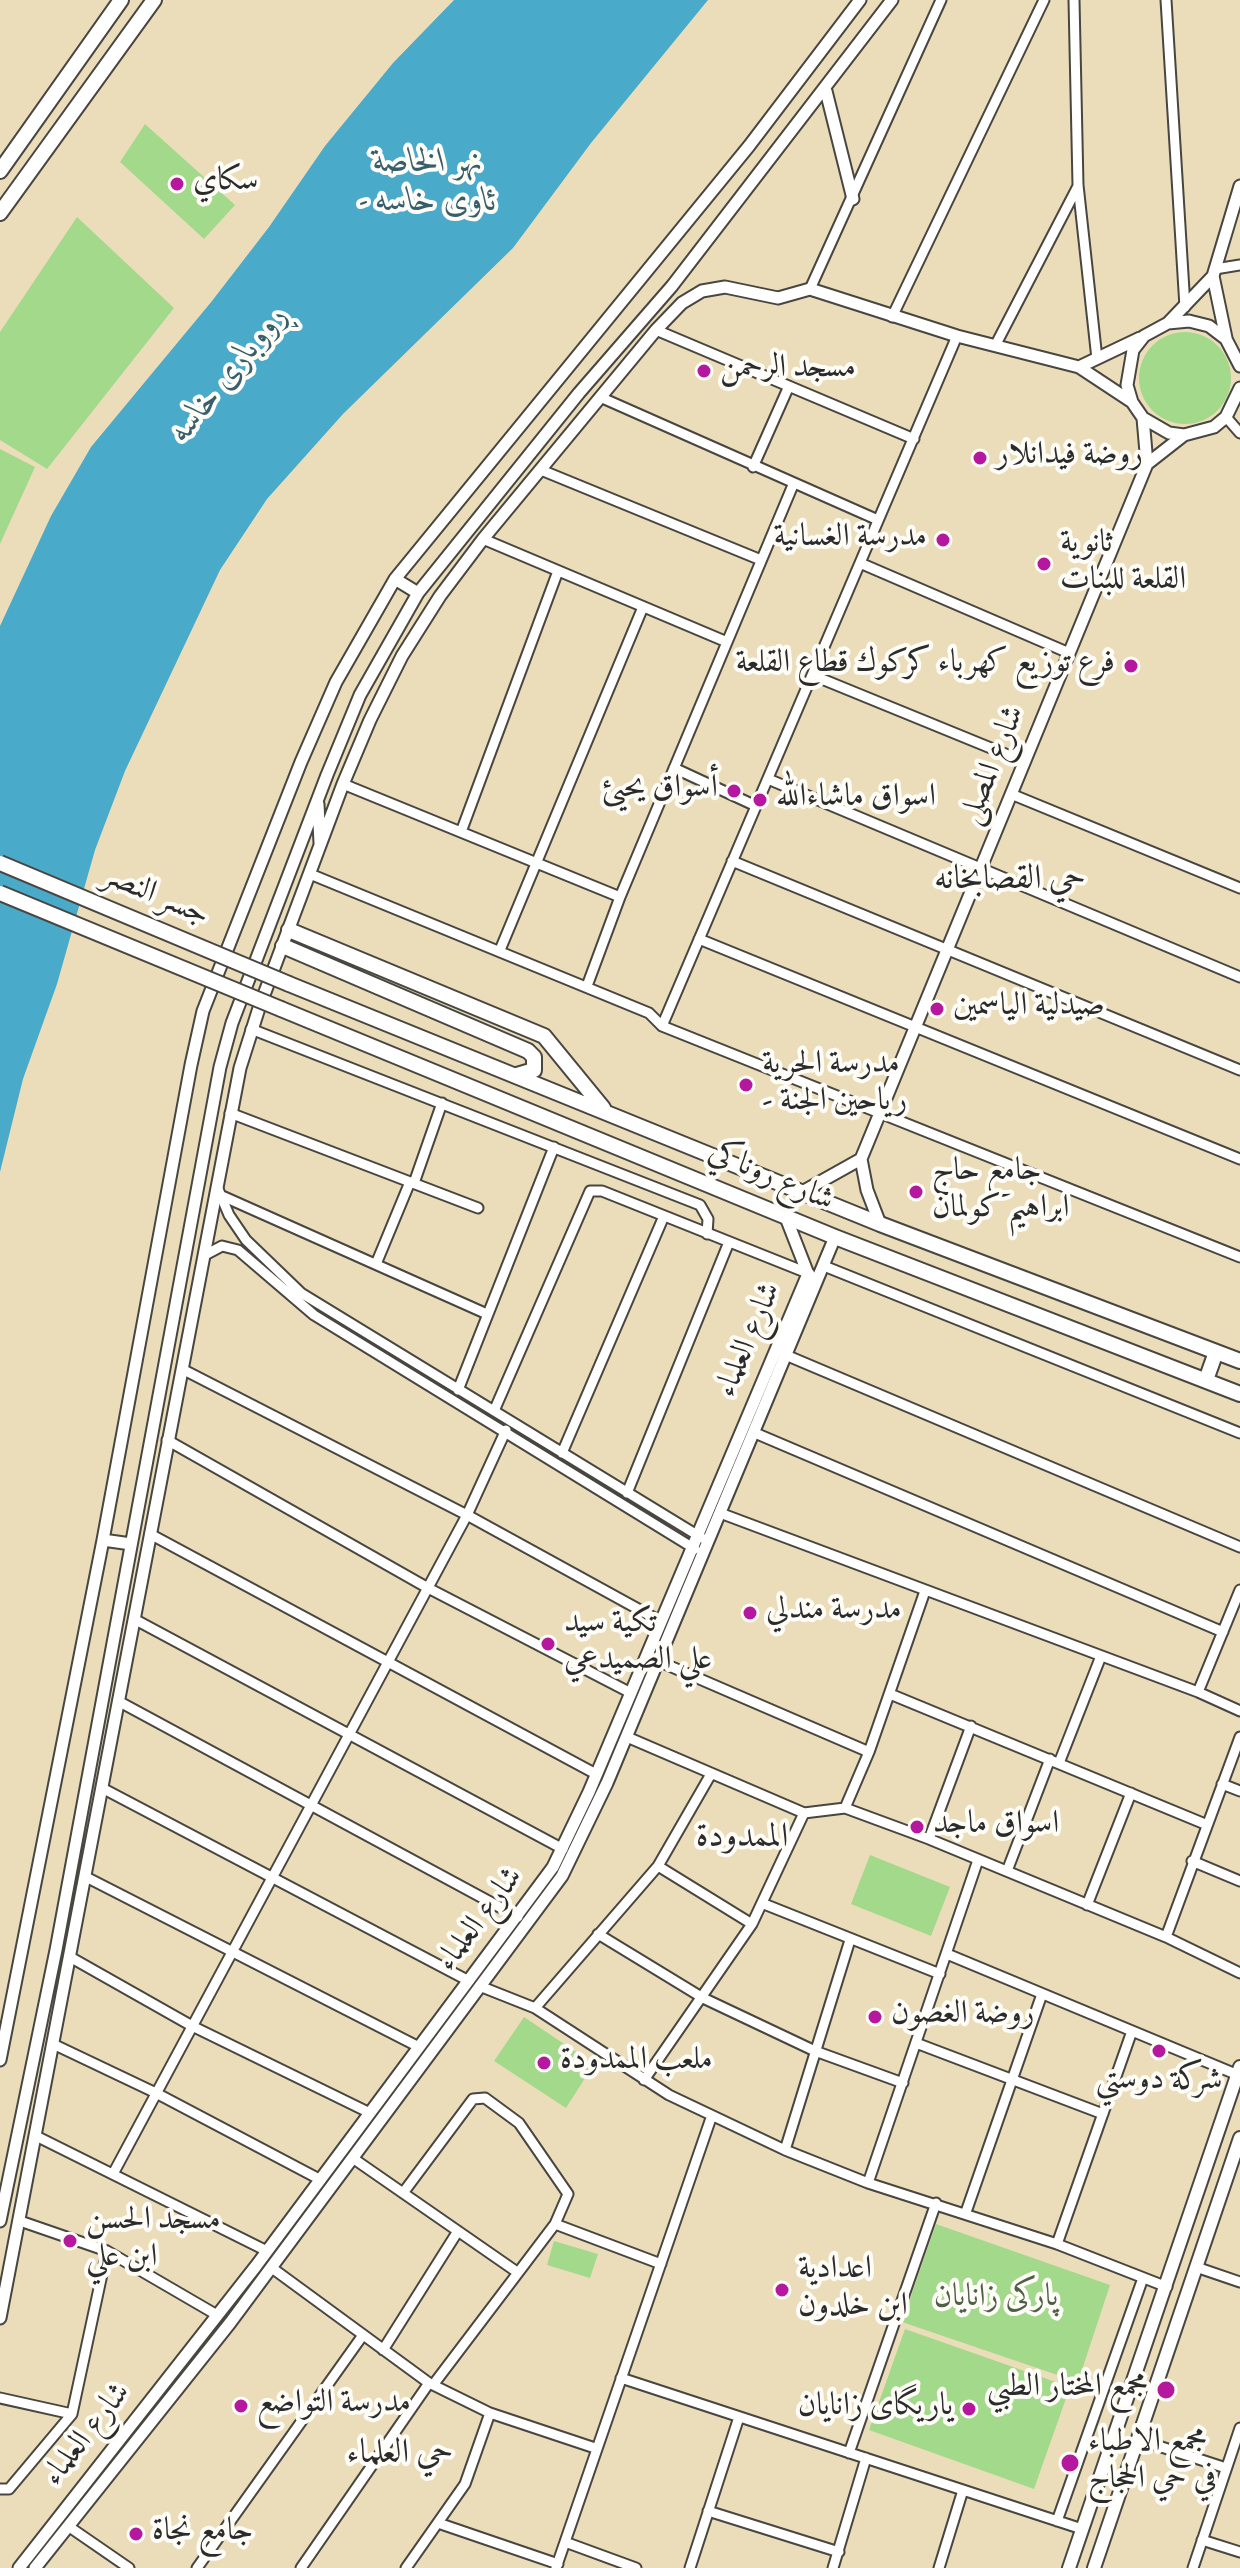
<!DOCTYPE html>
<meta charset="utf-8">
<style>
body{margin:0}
canvas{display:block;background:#ecddba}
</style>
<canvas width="1240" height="2568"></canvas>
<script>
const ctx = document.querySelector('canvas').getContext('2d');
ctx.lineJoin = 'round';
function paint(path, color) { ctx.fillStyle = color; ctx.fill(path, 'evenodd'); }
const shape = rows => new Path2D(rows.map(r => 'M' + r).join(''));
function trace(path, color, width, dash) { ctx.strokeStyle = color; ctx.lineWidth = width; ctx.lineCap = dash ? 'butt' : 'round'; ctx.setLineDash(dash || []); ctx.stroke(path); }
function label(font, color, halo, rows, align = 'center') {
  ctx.font = font + ' "Sorts Mill Goudy",Amiri,serif'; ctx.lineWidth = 8; ctx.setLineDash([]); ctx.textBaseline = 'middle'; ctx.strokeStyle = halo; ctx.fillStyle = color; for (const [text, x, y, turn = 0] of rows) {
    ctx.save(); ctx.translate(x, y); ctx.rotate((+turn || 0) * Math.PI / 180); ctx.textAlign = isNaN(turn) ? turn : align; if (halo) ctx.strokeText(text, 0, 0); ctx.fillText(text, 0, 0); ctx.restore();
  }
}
const green = shape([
 [145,124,235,205,204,239,120,162],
 [77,217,174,308,47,469,0,440,0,332],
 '1139 378a46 46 0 1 1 92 0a46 46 0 1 1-92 0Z',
 [0,449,35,467,0,544],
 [870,1855,950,1887,931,1936,851,1904],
 [524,2017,594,2064,566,2108,494,2061],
 [936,2224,1110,2285,1078,2382,902,2322],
 [554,2241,598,2254,590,2278,547,2265],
 [905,2329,1070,2387,1034,2489,869,2430]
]);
const water = shape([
 [454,0,708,0,591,143,513,248,343,414,267,499,220,570,125,771,95,850,57,984,23,1079,0,1172,0,626,51,516,91,447,212,301,269,227,325,146,393,63]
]);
const minor = shape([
 [1074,0,1078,185,1097,359],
 [1166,0,1185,307],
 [1215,269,1240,265],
 [810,289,941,0],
 [892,317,1044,0],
 [656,330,914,439],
 [995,346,1078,186],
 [600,397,878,520],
 [1226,417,1240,433],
 [753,467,789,386],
 [541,470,761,560],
 [483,539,727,642],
 [860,563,1069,653],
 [812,675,1025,762],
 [674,768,756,806],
 [768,779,1240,977],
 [343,784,620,897],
 [1011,794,1240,888],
 [461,832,558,571],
 [732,861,1240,1070],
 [310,874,649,1013,662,1026,1240,1257],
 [699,939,1240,1159],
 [500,950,643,607],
 [587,986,620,897,793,485],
 [662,1026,957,336],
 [251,1029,700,1205,708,1219,707,1234],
 [230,1113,478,1208],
 [414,1183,442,1103],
 [218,1189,229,1215,246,1240,301,1293,702,1538],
 [220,1195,487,1314],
 [205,1255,222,1246,238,1250,314,1315,695,1549],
 [376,1264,410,1182],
 [824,1266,1240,1433],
 [788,1356,1240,1547],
 [182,1369,467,1515,660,1621],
 [458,1390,554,1147],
 [494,1411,590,1191,602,1191,810,1274],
 [755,1433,1223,1632],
 [167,1440,428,1588,629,1692],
 [562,1453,664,1216],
 [627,1493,729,1242],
 [720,1513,1198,1692,1240,1711],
 [150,1534,596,1774],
 [134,1619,563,1849],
 [658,1661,869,1752],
 [1198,1692,1240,1590],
 [890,1694,1205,1824],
 [118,1701,518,1917],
 [627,1737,804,1813,845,1808,929,1839,1166,1937,1240,1973],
 [1059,1763,1101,1656],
 [1222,1784,1240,1791],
 [102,1788,469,1981],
 [845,1808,869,1752,925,1591],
 [929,1839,971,1726],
 [1192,1861,1240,1881],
 [658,1866,752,1924],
 [1007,1871,1050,1759],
 [86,1877,419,2047],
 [764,1904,940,1974],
 [1087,1905,1131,1793],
 [598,1934,703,1998,815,2051,903,2083],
 [1166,1937,1240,1737],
 [947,1954,1238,2075],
 [70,1957,192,2026,370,2113],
 [482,1987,535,2008,669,2095,785,2150,868,2183,1057,2244,1167,2287],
 [535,2008,658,1866,711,1774],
 [916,2043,1103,2114],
 [53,2044,156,2093,321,2180],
 [644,2080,752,1924,804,1813],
 [36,2136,267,2251],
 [785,2150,850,1940],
 [354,2159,517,2272],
 [114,2172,467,1515,506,1430],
 [868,2183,978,1860],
 [403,2193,473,2099,485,2098,519,2123,568,2194,555,2224,433,2385],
 [966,2212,1042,1994],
 [20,2221,107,2251,217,2315],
 [555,2224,661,2264],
 [1057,2244,1132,2031],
 [1196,2267,1240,2282],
 [272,2268,429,2383,490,2413,595,2448],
 [383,2350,458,2231],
 [621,2378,1082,2529],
 [0,2398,72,2414],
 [1137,2439,1226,2468],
 [849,2453,936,2203],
 [0,2489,9,2489,72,2414,107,2251],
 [708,2511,839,2552],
 [1057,2521,1143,2278],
 [438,2523,558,2564],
 [68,2526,129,2568],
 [1202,2540,1240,2552],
 [565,2542,636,2568],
 [197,2568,363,2335],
 [301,2568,429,2383],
 [406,2568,465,2484,490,2413],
 [556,2568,711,2118],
 [690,2568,739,2417],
 [833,2568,866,2458],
 [939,2568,963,2490],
 [1193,2568,1240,2428]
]);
const tertiary = shape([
 [826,91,853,199],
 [1213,276,1226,338],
 [1168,323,1213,276,1240,186],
 [1240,366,1226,339,1209,326,1189,321,1168,323,1144,336,1133,350,1127,385,1132,402,1143,418,1169,433,1184,435,1214,427,1226,417,1240,388],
 [1079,367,1140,338],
 [1147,464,1184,435],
 [395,579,418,593],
 [318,804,320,843],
 [802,1192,861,1159],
 [880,1224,867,1190,861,1159,1147,464,1143,418],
 [103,1540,131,1544],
 [0,2060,103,1540,191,1065,203,1011,301,762,336,682,395,579,749,146,860,0],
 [0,2221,56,1950,220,1067,232,1023,327,775,360,695,418,593,579,393,672,286,892,0],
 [0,2318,240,1068,259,1008,343,784,370,720,402,656,440,596,483,539,656,330,682,303,702,291,725,287,778,298,810,289,957,336,1079,367,1132,402],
 [19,2568,256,2266,553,1867,589,1792,808,1274,785,1215],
 [35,2568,230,2323,562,1876,607,1783,835,1237]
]);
const secondary = shape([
 [1069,2568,1240,2067],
 [1094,2568,1240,2138]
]);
const primary = shape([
 [0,171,121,0],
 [0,213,154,0],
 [289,930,544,1036,603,1108],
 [283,946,528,1051,534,1057,534,1070,517,1075],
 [289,984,880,1224,1240,1361],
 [281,1009,835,1237,1240,1394],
 [1206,1380,1216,1352]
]);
const primaryBridge = shape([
 [0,863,289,984],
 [0,893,281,1009]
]);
const markers = [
 [177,184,8,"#b5179e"],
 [704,371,8,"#b5179e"],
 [980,458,8,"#b5179e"],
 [943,540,8,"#b5179e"],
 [1044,564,8,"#b5179e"],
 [1131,666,8,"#b5179e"],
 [734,791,8,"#b5179e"],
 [760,800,8,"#b5179e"],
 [937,1009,8,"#b5179e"],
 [746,1085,8,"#b5179e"],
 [916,1192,8,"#b5179e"],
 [750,1613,8,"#b5179e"],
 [548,1644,8,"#b5179e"],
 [917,1827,8,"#b5179e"],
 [875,2017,8,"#b5179e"],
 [1159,2051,8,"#b5179e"],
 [544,2063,8,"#b5179e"],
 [70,2241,8,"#b5179e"],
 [782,2290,8,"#b5179e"],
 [1166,2390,10,"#b5179e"],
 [241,2406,8,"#b5179e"],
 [969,2409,8,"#b5179e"],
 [1070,2463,10,"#b5179e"],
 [136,2534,8,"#b5179e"]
];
const poiNames = [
 ["سكاي",193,184],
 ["مسجد الرحمن",720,371],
 ["روضة فيدانلار",996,458],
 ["مدرسة الغسانية",927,540,"right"],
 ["ثانوية",1060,546],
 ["القلعة للبنات",1060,583],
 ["فرع توزيع كهرباء كركوك قطاع القلعة",1115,666,"right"],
 ["أسواق يحيئ",718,791,"right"],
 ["اسواق ماشاءالله",776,800],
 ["صيدلية الياسمين",953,1009],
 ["مدرسة الحرية",762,1067],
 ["- رياحين الجنة",762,1104],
 ["جامع حاج",932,1174],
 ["ابراهيم كولمان",932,1211],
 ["مدرسة مندلي",766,1613],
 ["تكية سيد",564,1626],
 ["علي الصميدعي",564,1663],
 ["اسواق ماجد",933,1827],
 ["روضة الغصون",891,2017],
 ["ملعب الممدودة",560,2063],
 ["شركة دوستي",1159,2083,"center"],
 ["مسجد الحسن",86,2223],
 ["ابن علي",86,2260],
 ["اعدادية",798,2272],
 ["ابن خلدون",798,2309],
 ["مجمع المختار الطبي",1148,2390,"right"],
 ["مدرسة التواضع",257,2406],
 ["یاریگای زانایان",953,2409,"right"],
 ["مجمع الاطباء",1088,2445],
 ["في حي الحجاج",1088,2482],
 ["جامع نجاة",152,2534]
];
const streetNames = [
 ["شارع المصلى",995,766,-68],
 ["جسر النصر",155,898,23],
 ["شارع روناكي",770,1179,23],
 ["شارع العلماء",751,1341,-67],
 ["شارع العلماء",482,1921,-53],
 ["شارع العلماء",89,2436,-52]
];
const parkNames = [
 ["پارکی زانایان",996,2300]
];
const waterNames = [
 ["نهر الخاصة",428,165],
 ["- ئاوی خاسە",428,204],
 ["ڕووباری خاسە",231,376,-51]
];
const neighbourhoodNames = [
 ["حي القصابخانه",1010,882],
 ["الممدودة",742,1840],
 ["حي العلماء",400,2456]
];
paint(green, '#a3d98a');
paint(water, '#4aaac9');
trace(minor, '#484640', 13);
trace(tertiary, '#484640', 15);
trace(secondary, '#484640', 16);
trace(primary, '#484640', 18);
trace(minor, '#fff', 9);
trace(tertiary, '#fff', 11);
trace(secondary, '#fff', 12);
trace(primary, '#fff', 14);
trace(primaryBridge, '#484640', 18, []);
trace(primaryBridge, '#fff', 14);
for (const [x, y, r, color] of markers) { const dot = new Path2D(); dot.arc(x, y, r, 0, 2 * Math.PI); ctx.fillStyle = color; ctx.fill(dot); trace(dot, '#fdfcf7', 3); }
label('32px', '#2b2b2b', '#fdfcf7', poiNames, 'left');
label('32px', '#2b2b2b', '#fdfcf7', streetNames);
label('32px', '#4f5f48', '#fdfcf7', parkNames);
label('italic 34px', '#375e6a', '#fdfcf7', waterNames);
label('34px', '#2b2b2b', '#fdfcf7', neighbourhoodNames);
</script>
